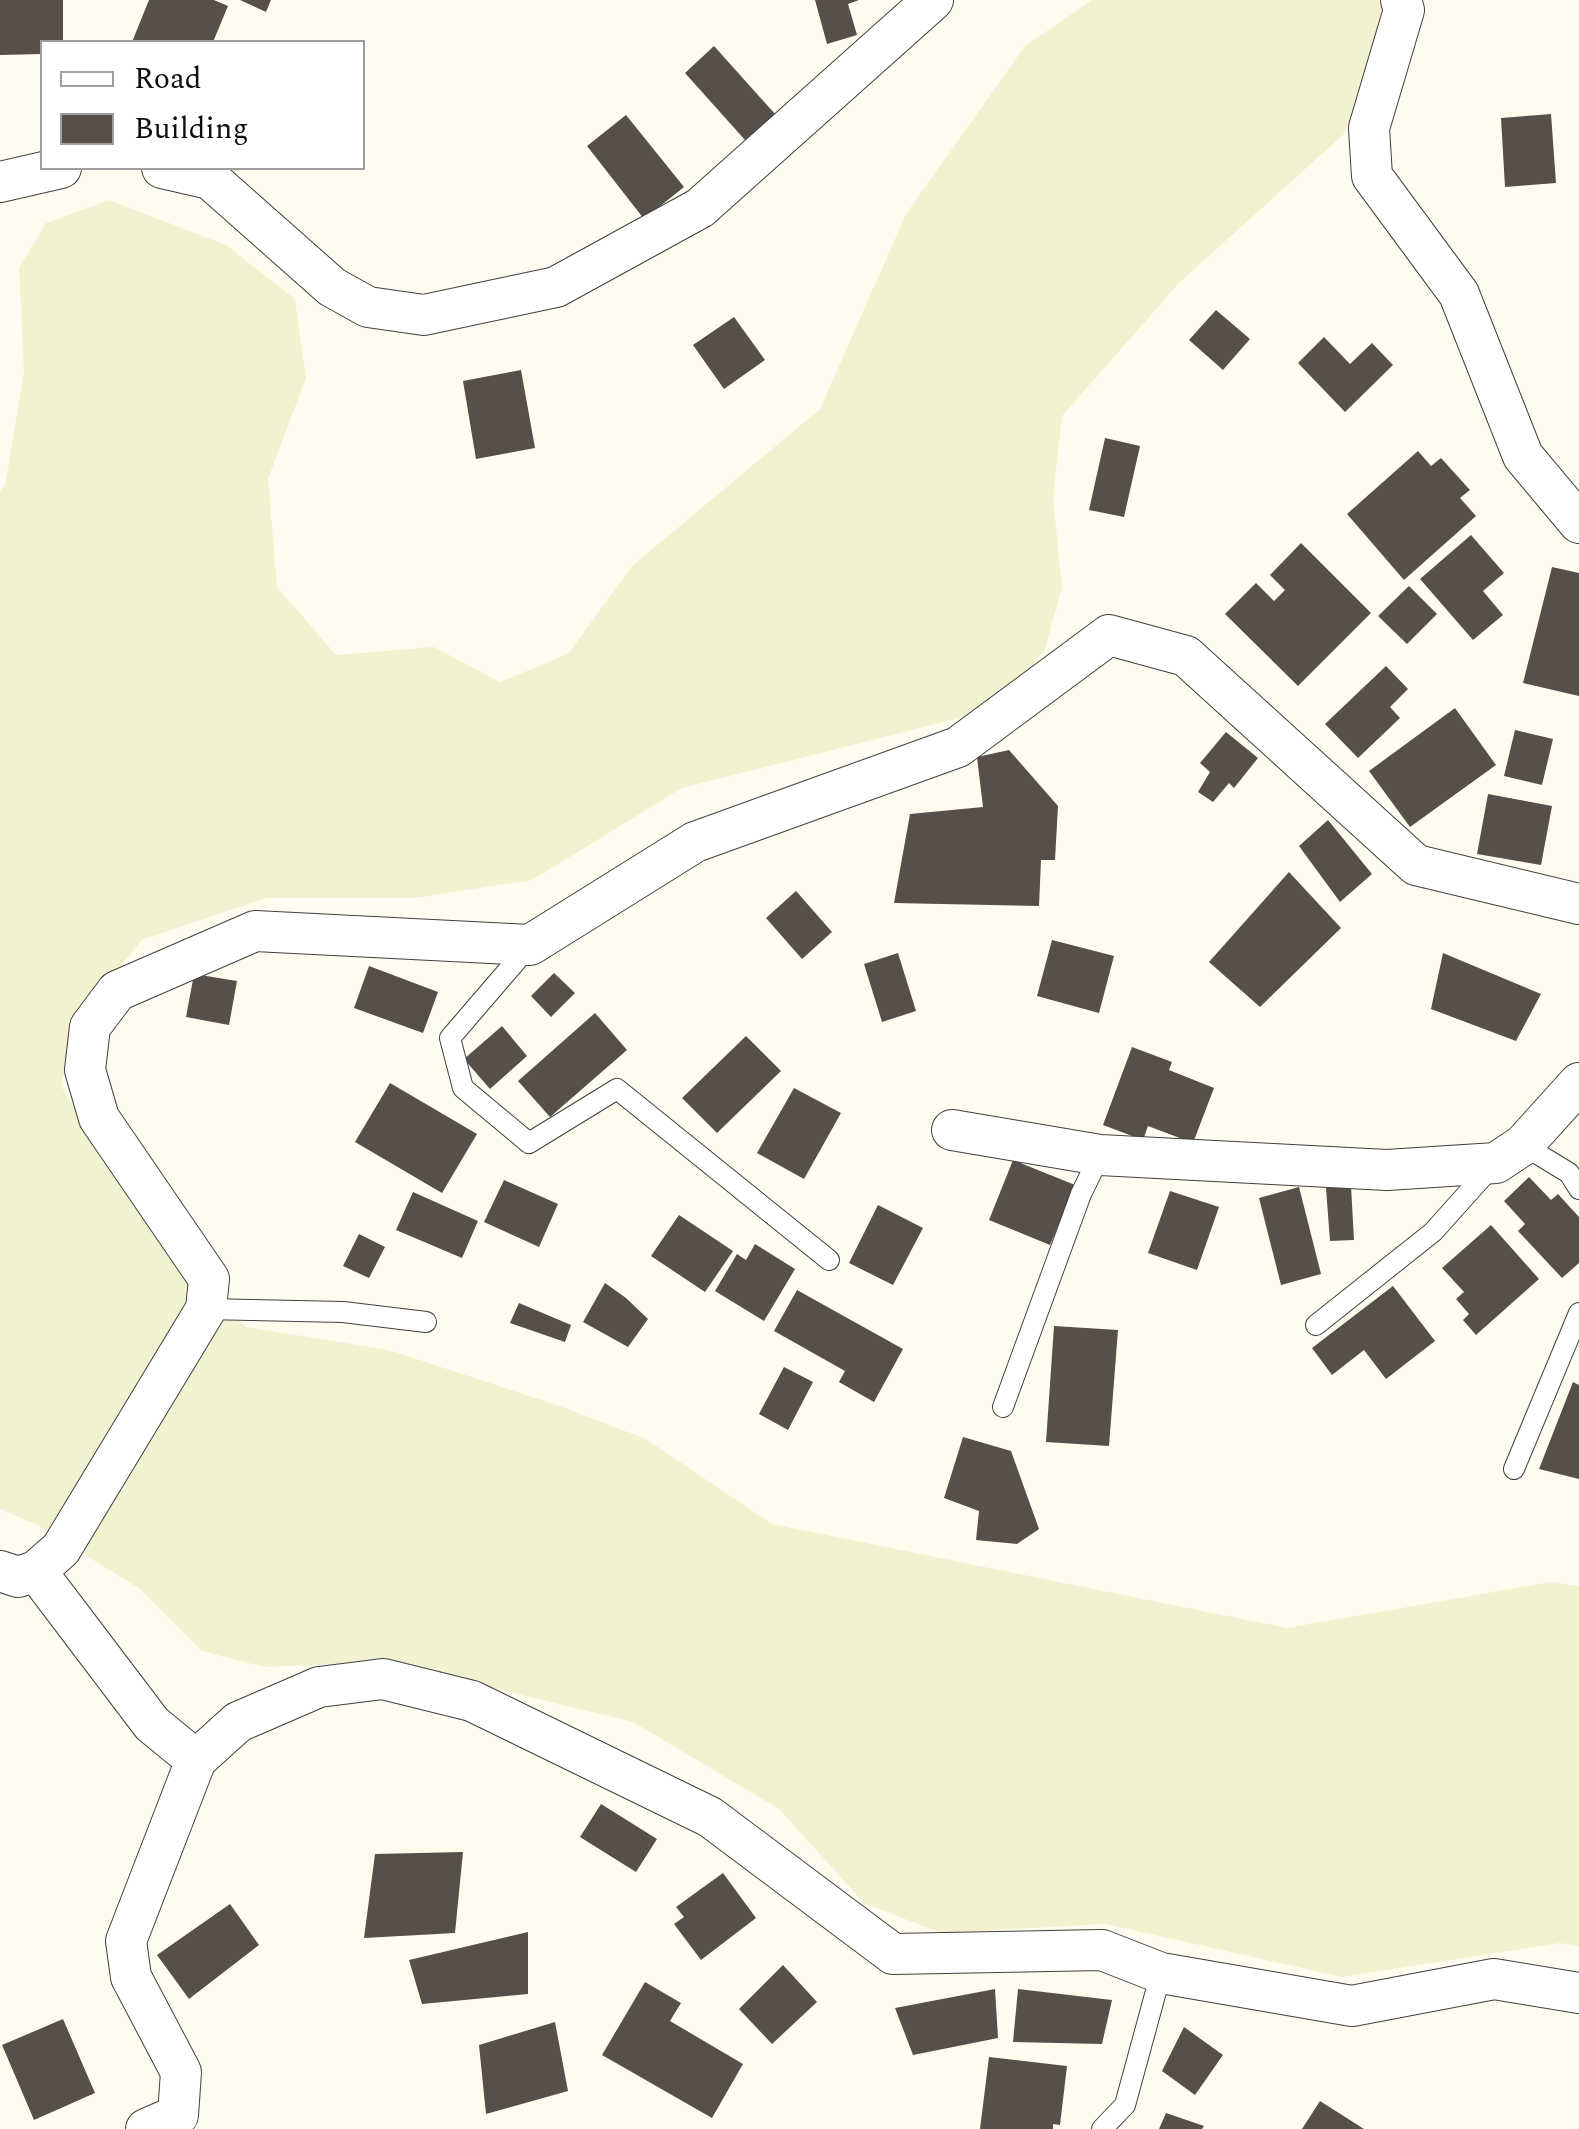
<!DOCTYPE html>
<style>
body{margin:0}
#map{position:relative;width:1579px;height:2129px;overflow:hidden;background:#fefcef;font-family:Spectral,serif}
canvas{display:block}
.legend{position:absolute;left:40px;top:40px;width:325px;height:130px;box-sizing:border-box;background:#fff;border:2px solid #9e9e9e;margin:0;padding:12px 18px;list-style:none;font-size:30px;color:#0d0d0d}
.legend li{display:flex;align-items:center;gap:20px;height:50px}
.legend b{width:50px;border:2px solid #9e9e9e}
</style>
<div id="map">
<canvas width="1579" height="2129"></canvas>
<ul class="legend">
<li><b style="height:12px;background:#fff"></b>Road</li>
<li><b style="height:28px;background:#564f4a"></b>Building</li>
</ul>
</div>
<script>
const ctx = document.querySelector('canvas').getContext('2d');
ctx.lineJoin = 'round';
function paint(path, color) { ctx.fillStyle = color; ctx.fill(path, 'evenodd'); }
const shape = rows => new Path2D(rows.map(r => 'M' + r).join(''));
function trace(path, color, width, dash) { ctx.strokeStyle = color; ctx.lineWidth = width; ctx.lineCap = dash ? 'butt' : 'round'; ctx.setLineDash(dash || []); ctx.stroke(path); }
const farmland = shape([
 [1092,0,1386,0,1379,67,1343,135,1180,282,1062,416,1053,497,1062,587,1045,649,1003,707,682,788,532,880,414,898,266,898,142,940,77,1019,61,1086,167,1252,246,1327,389,1350,560,1406,646,1439,772,1524,1287,1628,1551,1582,1579,1586,1579,1946,1560,1943,1342,1977,1105,1924,941,1933,864,1903,779,1809,633,1722,385,1662,264,1667,202,1651,140,1589,37,1525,0,1509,0,491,6,482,24,371,19,268,46,223,109,200,226,245,295,299,306,378,268,479,277,587,336,655,434,647,500,682,568,654,632,566,820,409,906,214,1025,46]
]);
const building = shape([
 [0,0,63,0,63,42,42,42,42,54,0,55],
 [149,0,214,0,228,6,213,42,132,42],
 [240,0,271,0,266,12],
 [815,0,859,0,848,4,857,35,827,44],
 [714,46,775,114,745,140,685,73],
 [1551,114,1556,183,1505,187,1501,118],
 [626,115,684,187,644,219,587,146],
 [1216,310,1250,339,1223,370,1189,340],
 [734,317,765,360,724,389,693,345],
 [1324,337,1350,364,1372,343,1393,365,1345,412,1298,363],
 [521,370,535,448,476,459,463,381],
 [1105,438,1140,446,1124,517,1089,510],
 [1418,451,1431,466,1441,458,1470,490,1460,498,1476,516,1404,580,1347,514],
 [1471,535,1504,573,1483,591,1503,615,1473,640,1420,579],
 [1301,543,1371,613,1298,686,1225,614,1256,583,1274,601,1285,590,1270,575],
 [1552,567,1579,573,1579,696,1523,683],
 [1409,586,1437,614,1407,644,1378,616],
 [1386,666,1408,689,1390,707,1400,718,1358,758,1325,724],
 [1455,708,1496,765,1410,827,1369,771],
 [1515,730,1553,739,1542,785,1504,776],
 [1226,732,1258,758,1234,788,1229,783,1213,802,1198,792,1210,772,1200,763],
 [1009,750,1058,806,1055,860,1041,860,1039,906,894,903,910,814,983,807,977,757],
 [1488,794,1552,806,1541,865,1477,854],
 [1328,820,1372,874,1340,902,1299,846],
 [1289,872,1341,928,1260,1007,1209,962],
 [796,891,832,932,802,959,766,918],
 [1052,940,1114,956,1099,1013,1037,996],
 [898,953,916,1011,882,1022,864,964],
 [1443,953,1541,994,1516,1041,1431,1009],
 [369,966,438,992,423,1033,354,1008],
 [554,973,575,993,551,1017,531,996],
 [194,974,237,981,229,1025,186,1017],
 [595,1013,627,1050,550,1117,518,1081],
 [502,1026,527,1056,490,1089,464,1059],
 [746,1036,781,1071,717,1133,682,1098],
 [1132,1047,1172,1062,1169,1070,1214,1088,1193,1143,1148,1126,1143,1140,1103,1125],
 [390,1083,477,1134,442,1193,355,1142],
 [794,1088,841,1113,804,1179,757,1153],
 [1013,1160,1075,1185,1050,1245,989,1220],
 [1529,1177,1551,1200,1558,1194,1579,1217,1579,1263,1562,1278,1518,1231,1525,1224,1504,1201],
 [504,1180,558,1204,539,1247,484,1222],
 [1351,1186,1354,1240,1330,1241,1326,1188],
 [1299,1187,1321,1274,1281,1285,1259,1198],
 [1170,1191,1219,1207,1197,1270,1148,1253],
 [413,1192,478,1221,462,1258,396,1230],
 [878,1205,923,1228,893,1285,849,1263],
 [679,1215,733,1251,705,1292,651,1256],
 [1491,1225,1539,1279,1476,1335,1463,1320,1469,1314,1456,1299,1464,1292,1442,1268],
 [359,1234,385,1247,369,1278,343,1266],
 [755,1244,795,1269,764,1321,715,1291,737,1254,746,1260],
 [605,1283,626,1298,648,1319,628,1347,583,1322],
 [1393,1286,1435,1341,1386,1379,1364,1350,1332,1375,1312,1348],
 [797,1290,903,1349,874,1402,839,1382,845,1371,774,1331],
 [519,1303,571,1325,565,1342,510,1323],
 [1054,1326,1118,1330,1109,1446,1046,1442],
 [784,1367,813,1382,788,1430,759,1414],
 [1573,1382,1579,1385,1579,1479,1539,1469],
 [963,1437,1011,1451,1039,1529,1017,1544,976,1540,979,1511,944,1498],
 [601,1804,657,1839,636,1872,580,1837],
 [463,1852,455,1933,364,1938,375,1854],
 [723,1873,756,1918,701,1960,674,1924,684,1917,676,1907],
 [230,1904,259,1945,189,1999,157,1955],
 [528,1932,528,1994,422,2004,409,1960],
 [783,1965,817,2002,772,2044,739,2009],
 [645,1982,681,2003,670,2021,743,2064,712,2118,602,2055],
 [995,1989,998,2038,913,2055,895,2008],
 [1018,1989,1112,2000,1102,2044,1013,2042],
 [63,2019,95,2093,34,2120,2,2045],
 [555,2022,568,2091,486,2114,479,2045],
 [1184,2027,1223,2055,1195,2095,1162,2071],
 [989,2057,1067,2066,1060,2125,1053,2124,1053,2129,980,2129],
 [1320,2101,1364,2129,1302,2129],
 [1166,2113,1204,2126,1202,2129,1159,2129]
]);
const lane = shape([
 [529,946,450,1038,463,1088,529,1143,617,1089,829,1260],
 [1523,1145,1569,1173,1579,1189],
 [206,1309,343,1312,426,1322],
 [1316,1325,1433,1232,1494,1164],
 [1003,1407,1081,1194,1100,1155],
 [1514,1469,1579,1313],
 [1102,2129,1125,2105,1161,1973]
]);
const street = shape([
 [1401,0,1404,10,1369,128,1372,176,1459,294,1523,456,1579,523],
 [162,168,210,179,332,287,368,307,424,315,556,287,700,208,933,0],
 [0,182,61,168],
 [952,1130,1100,1155,1387,1170,1496,1163,1523,1145,1579,1083],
 [0,1571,18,1577,36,1571,61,1549,206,1309,209,1279,99,1118,85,1070,90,1027,117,991,255,931,530,945,695,842,958,747,1109,635,1186,656,1416,865,1579,904],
 [36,1571,152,1724,196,1760],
 [146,2129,178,2115,181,2072,131,1977,126,1941,196,1760,238,1722,319,1687,383,1679,472,1701,710,1817,893,1954,1102,1950,1161,1973,1352,2006,1494,1979,1579,1993]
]);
paint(farmland, '#f3f2d0');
paint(building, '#564f4a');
trace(lane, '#404040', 22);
trace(street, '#404040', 42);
trace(lane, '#fff', 20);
trace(street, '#fff', 40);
</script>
